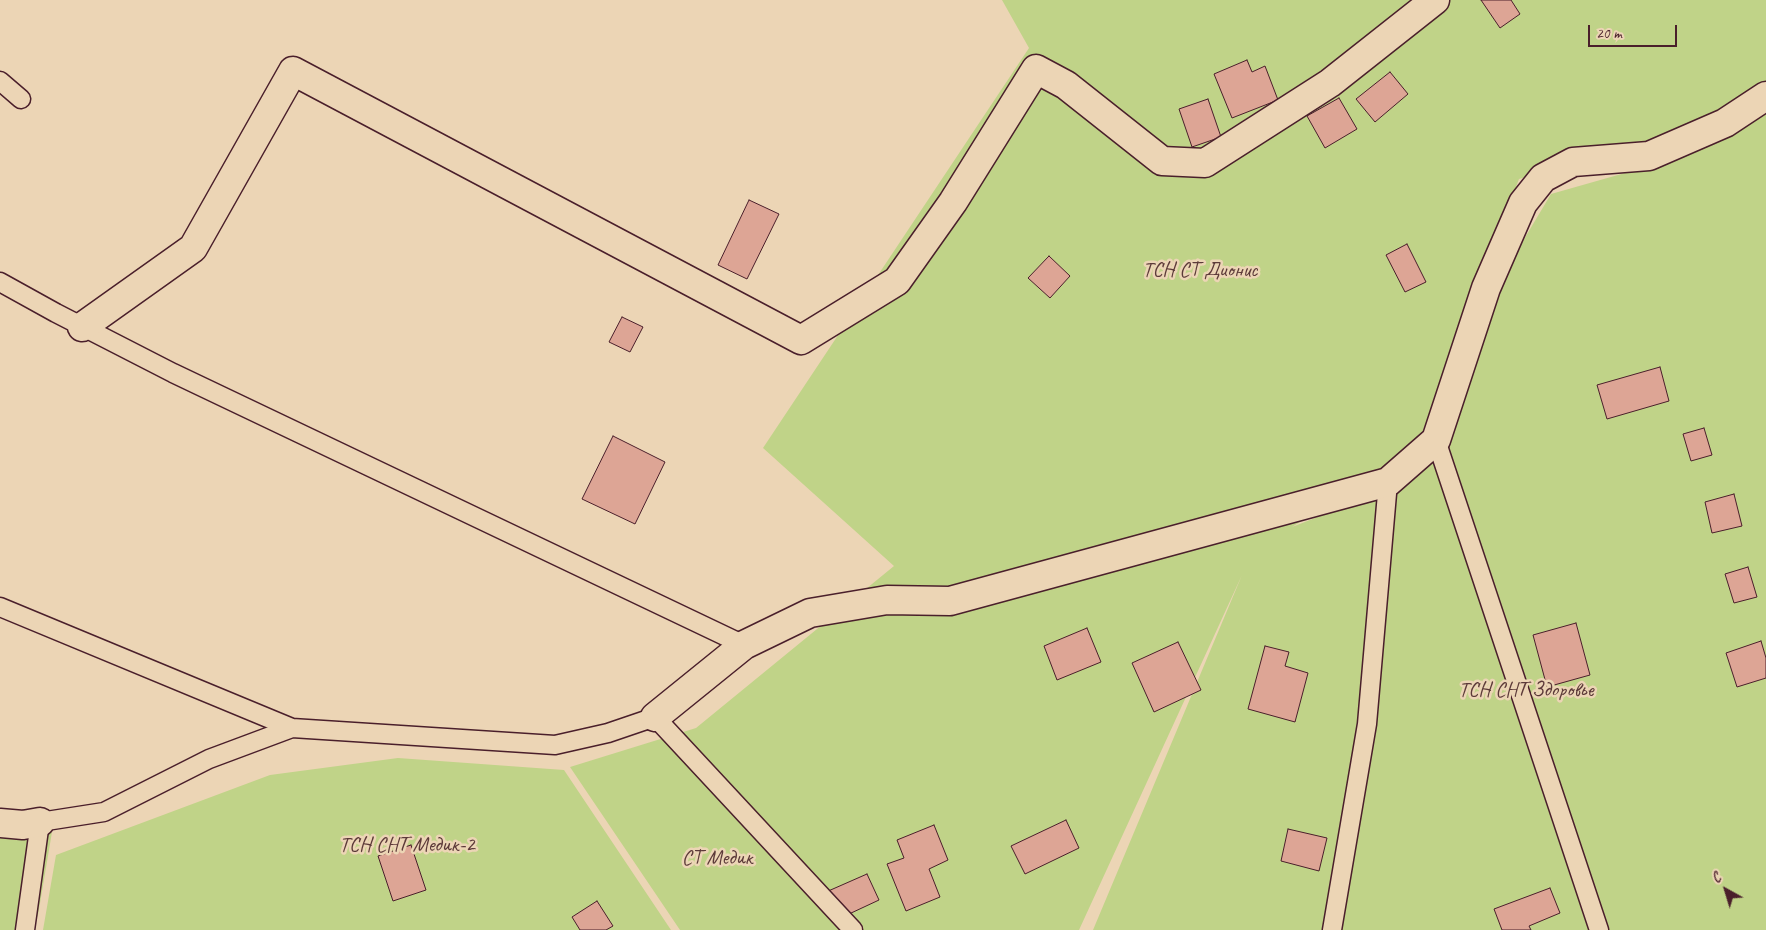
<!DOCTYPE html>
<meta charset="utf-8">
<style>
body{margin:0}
#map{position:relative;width:1766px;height:930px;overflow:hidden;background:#ecd5b5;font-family:Caveat,sans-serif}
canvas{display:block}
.north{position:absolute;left:1701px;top:865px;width:50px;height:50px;-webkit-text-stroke:4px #ecd5b5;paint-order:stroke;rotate:321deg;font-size:14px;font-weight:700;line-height:20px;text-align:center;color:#4a1f2b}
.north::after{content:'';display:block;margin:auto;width:18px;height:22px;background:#4a1f2b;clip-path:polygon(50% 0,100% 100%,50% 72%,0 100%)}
.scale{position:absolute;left:1588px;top:25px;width:89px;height:22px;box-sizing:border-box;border:2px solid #4a1f2b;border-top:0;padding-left:6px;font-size:15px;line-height:18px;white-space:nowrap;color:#4a1f2b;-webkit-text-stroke:4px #ecd5b5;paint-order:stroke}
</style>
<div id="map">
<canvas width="1766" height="930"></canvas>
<div class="north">С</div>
<div class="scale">20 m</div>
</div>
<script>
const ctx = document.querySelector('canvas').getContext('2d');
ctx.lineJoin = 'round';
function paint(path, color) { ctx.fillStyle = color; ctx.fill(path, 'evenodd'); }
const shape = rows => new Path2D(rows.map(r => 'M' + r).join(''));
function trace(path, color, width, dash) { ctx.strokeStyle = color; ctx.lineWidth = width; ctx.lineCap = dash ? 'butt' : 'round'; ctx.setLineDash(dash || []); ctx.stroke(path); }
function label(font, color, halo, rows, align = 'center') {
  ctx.font = font + ' Caveat,sans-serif'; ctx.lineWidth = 5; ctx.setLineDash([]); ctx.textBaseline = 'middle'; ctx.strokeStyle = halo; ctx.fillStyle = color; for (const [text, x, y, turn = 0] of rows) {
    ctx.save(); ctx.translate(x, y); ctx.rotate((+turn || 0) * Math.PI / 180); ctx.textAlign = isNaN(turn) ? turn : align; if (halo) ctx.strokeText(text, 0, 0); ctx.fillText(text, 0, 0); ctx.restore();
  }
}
const green = shape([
 [1002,0,1766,0,1766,84,1735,114,1519,179,1421,436,1380,472,1292,527,1415,479,1449,436,1511,261,1551,194,1646,167,1766,101,1766,930,1093,930,1242,575,1079,930,680,930,570,767,696,728,894,566,763,448,1029,48],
 [398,758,564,770,671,930,43,930,56,855,270,775],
 [0,828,52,832,38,915,31,930,0,930]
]);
const building = shape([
 [1481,0,1511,0,1520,14,1500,28,1481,0],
 [1247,60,1252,72,1265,66,1278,100,1232,118,1214,74,1247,60],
 [1390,72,1408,94,1375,122,1356,99,1390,72],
 [1339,98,1357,129,1325,148,1307,116,1339,98],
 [1208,99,1221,137,1192,147,1179,109,1208,99],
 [749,200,779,214,747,279,718,265,749,200],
 [1407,244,1426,282,1405,292,1386,255,1407,244],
 [1049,256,1070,276,1050,298,1028,278,1049,256],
 [622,317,643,327,630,352,609,342,622,317],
 [1660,367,1669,401,1607,419,1597,385,1660,367],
 [1704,428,1712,455,1691,461,1683,434,1704,428],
 [613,436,665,462,635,524,582,499,613,436],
 [1734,494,1742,526,1712,533,1705,502,1734,494],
 [1748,567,1757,597,1734,603,1725,574,1748,567],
 [1576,623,1590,675,1547,687,1533,635,1576,623],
 [1087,628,1101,662,1057,680,1044,646,1087,628],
 [1761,641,1766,658,1766,678,1737,687,1726,653,1761,641],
 [1178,642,1201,690,1154,712,1132,663,1178,642],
 [1265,646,1289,652,1285,666,1308,673,1295,722,1248,709,1265,646],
 [1066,820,1079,848,1025,874,1011,846,1066,820],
 [934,825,948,860,929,869,940,897,906,911,887,864,904,858,897,840,934,825],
 [1288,829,1327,838,1319,871,1281,861,1288,829],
 [411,845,426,890,393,901,378,856,411,845],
 [867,874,879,900,849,914,826,892,867,874],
 [1550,888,1560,913,1529,926,1531,930,1502,930,1494,909,1550,888],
 [597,901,613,926,606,930,580,930,572,917,597,901]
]);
const lane = shape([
 [0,81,21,99],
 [0,282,56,313,173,373,744,645],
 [1436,440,1599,930],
 [0,607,292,728],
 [25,930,40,822,104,812,209,759,292,728,555,745,608,733,655,717,853,930],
 [1332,930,1367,724,1388,482]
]);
const street = shape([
 [82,327,193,248,293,71,801,340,897,281,953,202,1036,69,1066,85,1162,161,1205,163,1330,83,1435,0],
 [655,717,744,645,810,613,887,600,950,601,1388,482,1436,440,1486,288,1523,203,1543,178,1573,162,1649,156,1725,123,1766,96],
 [0,823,23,825,40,822]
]);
const parkNames = [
 ["ТСН СТ Дионис",1200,270],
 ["ТСН СНТ Здоровье",1526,690],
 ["ТСН СНТ Медик-2",407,845],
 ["СТ Медик",717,858]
];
paint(green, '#c0d388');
paint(building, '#dda595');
trace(building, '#4a1f2b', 1);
trace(lane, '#4a1f2b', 21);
trace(street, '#4a1f2b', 31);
trace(lane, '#ecd5b5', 18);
trace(street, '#ecd5b5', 28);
label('21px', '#5c3a39', '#ecd5b5', parkNames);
</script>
